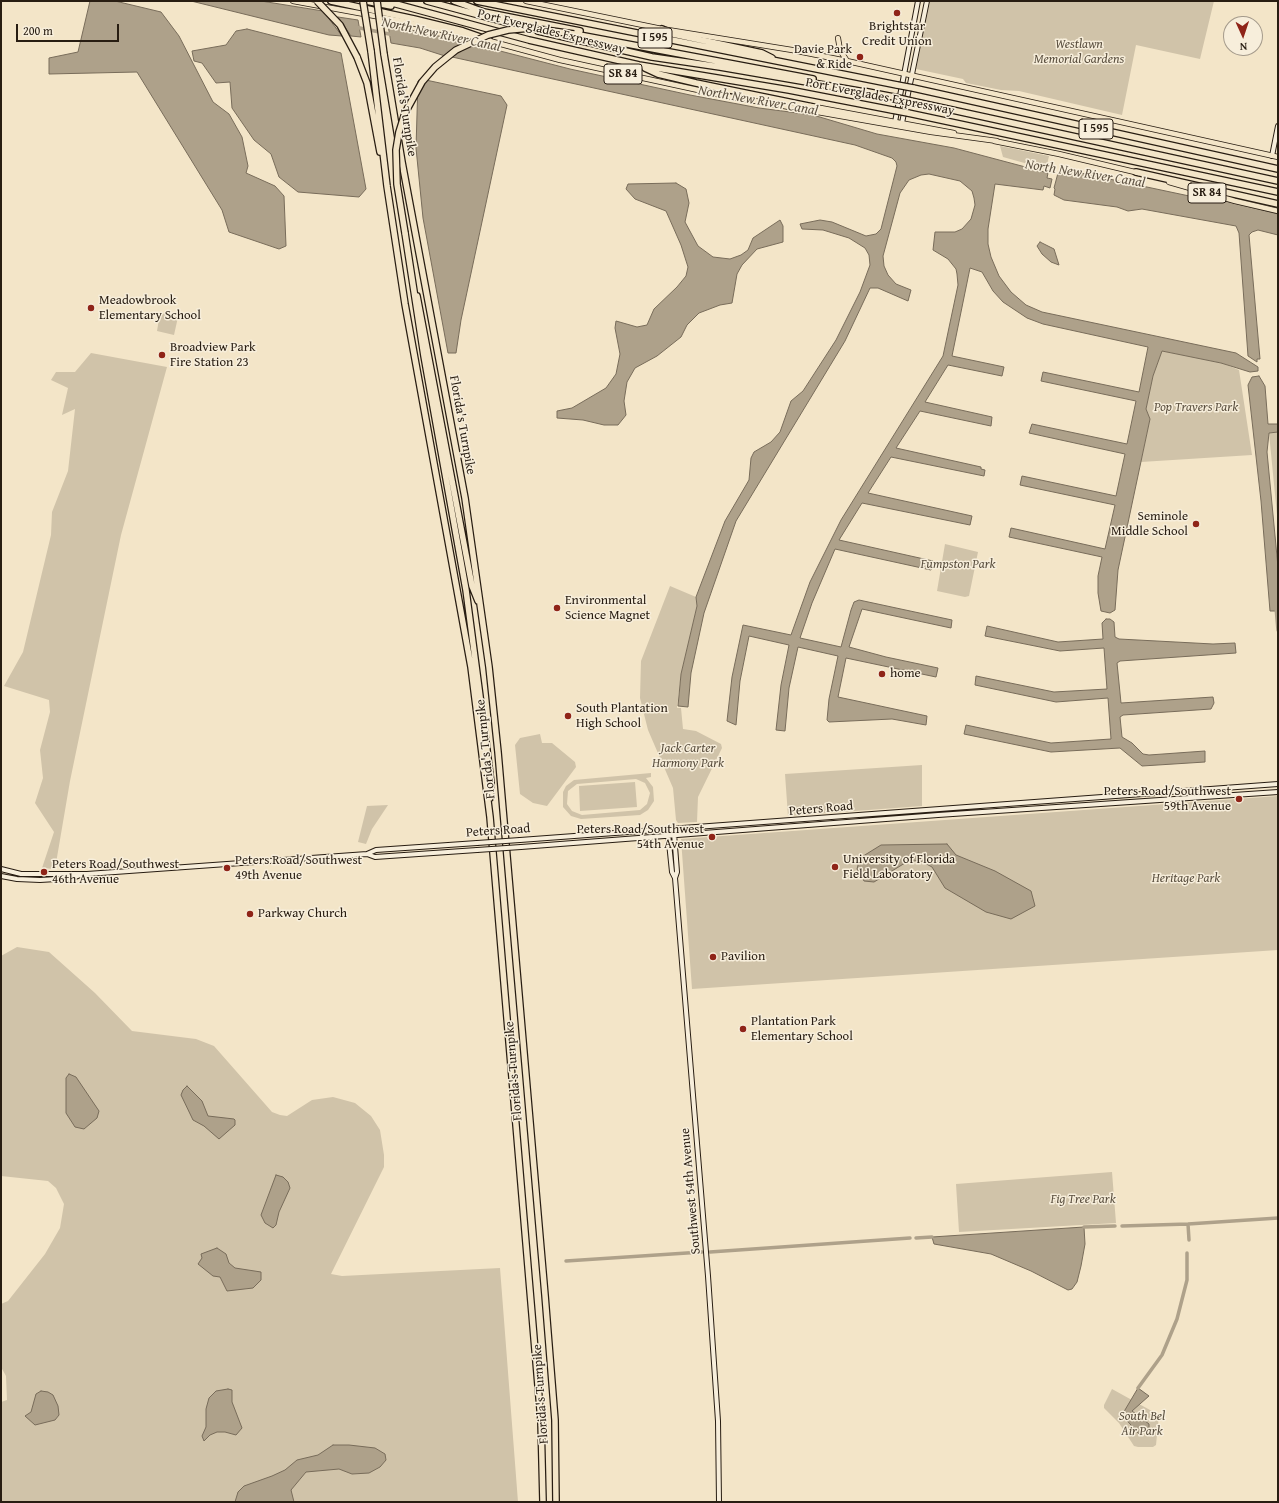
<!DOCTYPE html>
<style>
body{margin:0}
#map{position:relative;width:1279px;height:1503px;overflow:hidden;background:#f3e5c8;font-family:"Gentium Book Plus",serif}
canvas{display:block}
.frame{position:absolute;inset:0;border:2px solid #281d12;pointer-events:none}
.north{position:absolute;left:1223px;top:16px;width:40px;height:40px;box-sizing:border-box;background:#f7eedb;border:1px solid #a49a8b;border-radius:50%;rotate:177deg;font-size:11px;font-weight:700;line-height:16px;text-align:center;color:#281d12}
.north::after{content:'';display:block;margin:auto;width:14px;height:18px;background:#8f2418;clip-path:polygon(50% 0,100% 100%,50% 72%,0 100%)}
.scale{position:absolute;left:16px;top:24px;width:103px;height:18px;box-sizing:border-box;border:2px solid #281d12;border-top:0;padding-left:5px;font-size:12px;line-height:14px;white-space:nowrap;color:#281d12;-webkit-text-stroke:3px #f7eedb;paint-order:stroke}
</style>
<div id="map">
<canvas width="1279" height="1503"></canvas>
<div class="frame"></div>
<div class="north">N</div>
<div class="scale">200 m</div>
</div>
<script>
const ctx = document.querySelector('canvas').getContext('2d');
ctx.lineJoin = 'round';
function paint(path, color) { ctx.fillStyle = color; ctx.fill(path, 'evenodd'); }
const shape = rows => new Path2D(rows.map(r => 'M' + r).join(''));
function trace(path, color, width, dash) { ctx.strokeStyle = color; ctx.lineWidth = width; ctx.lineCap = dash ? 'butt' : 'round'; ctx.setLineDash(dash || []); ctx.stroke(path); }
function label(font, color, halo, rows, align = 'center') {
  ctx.font = font + ' "Gentium Book Plus",serif'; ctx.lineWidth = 3; ctx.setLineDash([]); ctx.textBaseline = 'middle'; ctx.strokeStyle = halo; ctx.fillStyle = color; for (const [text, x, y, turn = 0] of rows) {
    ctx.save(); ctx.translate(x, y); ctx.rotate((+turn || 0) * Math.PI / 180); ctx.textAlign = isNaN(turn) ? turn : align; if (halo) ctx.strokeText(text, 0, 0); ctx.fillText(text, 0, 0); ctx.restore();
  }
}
const green = shape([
 [930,1,1214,1,1200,59,1136,45,1122,115,1019,91,1001,90,966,83,963,79,916,69],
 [1000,146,1049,156,1046,169,1003,157],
 [160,313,178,317,174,335,157,331],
 [1162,351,1222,363,1239,370,1252,455,1141,462,1150,419,1146,409,1153,376],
 [91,353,167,367,121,535,70,781,55,869,42,868,54,832,35,803,43,778,40,750,50,712,49,700,4,686,23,652,51,535,52,512,68,471,75,409,62,415,68,388,51,380,56,372,75,372],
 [1278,432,1278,525,1269,433],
 [945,544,978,552,969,596,965,597,937,591],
 [670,586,696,597,697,606,681,674,677,708,681,708,683,729,696,731,721,744,722,748,698,797,697,822,678,823,676,820,673,788,648,730,640,698,641,661],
 [540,734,542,743,552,743,575,762,576,767,547,806,533,803,520,794,515,745,520,738],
 [922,765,922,806,788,816,785,774],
 [651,773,651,777,646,778,653,787,654,801,648,810,640,815,581,819,571,816,563,807,563,792,566,786,574,780],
 [636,779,645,783,650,793,647,804,640,810,582,815,572,811,567,804,568,791,577,784],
 [635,782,637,807,580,811,579,786],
 [1278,796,1278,950,692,989,681,839],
 [388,805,372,829,366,844,358,842,367,806],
 [17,947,49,952,95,993,132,1031,196,1039,214,1046,272,1112,280,1115,287,1116,312,1100,333,1097,355,1103,371,1116,380,1130,384,1155,384,1167,331,1274,342,1276,500,1268,518,1502,1,1502,1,1402,7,1400,6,1376,1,1367,1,1304,8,1301,45,1254,60,1228,64,1204,56,1188,48,1181,1,1176,1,956],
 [1112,1172,1116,1223,959,1232,956,1184],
 [1112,1389,1159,1415,1156,1445,1153,1447,1138,1447,1134,1446,1119,1423,1104,1408,1104,1405]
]);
const water = shape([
 [90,1,115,1,161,12,179,36,213,102,229,114,242,137,248,166,246,173,275,186,284,196,286,246,279,249,229,232,222,210,137,72,49,74,49,58,78,52,90,1],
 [191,1,261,1,323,11,342,36,329,35,191,1],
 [338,17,358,20,361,37,351,36,338,17],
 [388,25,457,40,464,43,445,56,420,48,391,43,388,25],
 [247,29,341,53,366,189,359,197,298,192,279,177,271,154,254,140,232,108,230,82,216,83,202,63,194,61,192,51,226,45,236,31,247,29],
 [473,44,570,69,690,95,759,108,813,115,877,134,954,148,1048,173,1047,178,1052,179,1050,188,1044,186,1043,190,995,184,988,229,988,244,991,257,999,276,1011,292,1026,305,1042,312,1236,353,1258,367,1258,371,1250,372,1221,363,1162,351,1153,376,1146,409,1150,419,1118,570,1115,610,1110,613,1101,611,1098,593,1098,576,1102,557,1009,537,1011,528,1105,549,1115,505,1020,485,1022,476,1116,496,1125,454,1029,433,1032,424,1127,444,1136,401,1041,381,1043,372,1139,392,1148,347,1043,324,1027,318,1003,302,993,291,982,272,970,268,952,356,1004,367,1002,376,948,365,925,402,992,417,991,426,920,411,896,448,981,467,981,469,985,470,984,476,891,457,868,493,972,516,970,525,862,503,839,540,933,561,931,570,835,549,812,603,800,638,841,647,851,610,854,602,859,600,952,620,951,628,862,609,849,647,886,657,938,668,936,677,846,658,838,697,927,716,926,725,892,719,829,722,827,720,829,699,838,656,798,647,789,688,785,731,776,730,781,685,789,645,749,636,740,681,736,725,727,721,732,677,743,625,791,635,810,582,841,520,943,356,958,285,957,274,956,269,948,259,933,250,935,232,955,232,962,229,971,219,975,205,974,198,972,191,960,181,929,174,921,175,909,180,900,193,883,256,884,266,888,275,896,284,911,290,908,301,878,288,870,288,845,341,736,521,704,613,691,673,688,707,678,706,681,674,697,606,696,597,725,521,749,480,751,458,754,452,771,442,780,432,791,401,803,391,836,340,860,292,870,265,869,255,865,248,849,238,823,230,802,229,800,224,820,220,832,222,866,236,876,234,881,229,883,221,897,166,896,162,892,158,855,145,452,57,473,44],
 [421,79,501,96,507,105,461,320,456,353,448,353,423,218,416,148,418,81,421,79],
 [1076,172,1194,197,1202,195,1278,214,1278,235,1258,230,1252,232,1249,235,1260,359,1257,359,1257,362,1248,356,1239,233,1236,226,1142,209,1128,211,1117,207,1064,200,1054,195,1055,189,1054,188,1058,173,1076,172],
 [676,183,686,189,689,203,685,222,698,246,713,257,730,259,741,255,748,250,753,238,780,220,783,226,783,242,757,249,742,265,737,274,732,303,720,305,699,313,687,325,681,337,657,356,635,368,627,382,624,401,626,415,618,425,604,425,583,420,557,418,557,411,572,408,606,388,616,374,620,354,615,328,616,321,637,327,647,325,654,309,677,287,686,276,688,267,681,245,666,211,635,199,626,189,628,184,676,183],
 [1040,242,1054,249,1059,265,1051,262,1042,254,1037,246,1040,242],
 [1259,376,1265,386,1268,424,1278,424,1278,432,1269,433,1267,452,1278,567,1278,611,1270,611,1261,501,1248,385,1252,377,1259,376],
 [1106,619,1110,619,1114,622,1115,637,1119,639,1213,644,1235,643,1236,653,1120,661,1117,663,1121,703,1213,697,1214,703,1211,709,1123,715,1120,717,1122,737,1132,743,1143,754,1149,755,1205,751,1205,762,1142,766,1120,748,1051,752,964,734,966,725,1051,743,1111,739,1108,698,1056,702,975,685,976,676,1054,692,1107,689,1104,648,1060,651,985,636,987,626,1058,642,1103,639,1102,623,1106,619],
 [947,844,956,855,995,871,1031,891,1035,906,1011,919,986,912,945,888,932,867,919,860,905,863,874,882,864,881,857,869,860,858,881,845,947,844],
 [69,1074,76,1077,99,1111,97,1118,84,1129,75,1127,66,1113,66,1078,69,1074],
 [187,1086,202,1101,208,1116,234,1119,235,1120,235,1125,219,1139,204,1126,193,1120,181,1095,183,1090,187,1086],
 [276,1175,283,1177,288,1182,290,1188,279,1212,276,1225,273,1228,265,1223,261,1215,276,1175],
 [1084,1227,1085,1244,1081,1266,1077,1282,1072,1289,1068,1290,1031,1271,991,1254,934,1244,932,1237,1084,1227],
 [217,1248,226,1254,229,1263,235,1268,261,1272,261,1280,253,1288,227,1291,220,1277,213,1276,198,1264,202,1258,201,1254,217,1248],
 [1138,1388,1149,1396,1132,1411,1149,1424,1149,1429,1139,1434,1122,1415,1138,1388],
 [228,1389,232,1390,232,1402,242,1428,236,1435,225,1432,217,1432,210,1435,204,1441,202,1436,206,1427,206,1409,209,1398,216,1391,228,1389],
 [41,1391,48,1392,53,1395,58,1406,59,1415,55,1420,35,1425,25,1416,31,1412,36,1394,41,1391],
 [333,1445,349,1445,375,1448,385,1454,386,1460,380,1467,369,1473,352,1474,339,1469,306,1472,291,1490,294,1502,235,1502,238,1492,244,1486,272,1476,285,1470,297,1460,318,1455,333,1445]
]);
const canal = shape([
 [355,27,394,35],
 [1276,607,1278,630],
 [1188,1224,1189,1240],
 [1122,1226,1188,1224,1278,1218],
 [1084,1227,1115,1226],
 [916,1238,932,1237],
 [710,1252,910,1238],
 [566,1261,702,1252],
 [1138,1388,1162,1355,1177,1319,1187,1280,1187,1253]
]);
const secondary = shape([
 [895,122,918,1],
 [902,123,927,1],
 [1272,156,1278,126],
 [668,833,672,872,675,878],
 [674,833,677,872,675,878,708,1276,718,1421,719,1502],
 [520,840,1278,784],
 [521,847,938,815,1278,792],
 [367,854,375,857,477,850],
 [1,869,21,874,87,874,367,854,376,850,477,843],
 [1,876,17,879,40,880,73,878,83,874]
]);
const primary = shape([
 [293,1,402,21,474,37],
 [526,1,662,29,792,50,847,61,1278,157],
 [838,38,840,50,847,61],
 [486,40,560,60,721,95,931,132,997,141],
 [810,106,954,133],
 [994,141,1059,154,1139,173],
 [1169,182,1235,201,1278,211]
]);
const highway = shape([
 [331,1,414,19,463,31,489,40],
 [366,1,391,6],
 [385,1,529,40,639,65,789,90,892,110],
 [427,1,527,28],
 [454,1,484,12,580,31],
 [477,1,897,85],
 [662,29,673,34,762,53,772,58],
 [538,31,652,57,720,67,865,92],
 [574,34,813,79],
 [371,51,387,186,405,304,471,667,490,817,541,1421,543,1502],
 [384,54,402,162,465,498,489,667,498,752,545,1295,555,1420,556,1502],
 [357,57,367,83,380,152],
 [645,68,658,74,696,83,813,107],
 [913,88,1278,169],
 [863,91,894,97],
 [911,101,1278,181],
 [908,113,1278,192],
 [1136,172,1278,204],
 [405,233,424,356,466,590,486,742,491,783,490,798],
 [417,296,472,586,478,601]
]);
const secondaryBridge = shape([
 [477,843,520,840],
 [477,850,521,847]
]);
const highwayBridge = shape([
 [317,1,340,25,357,57],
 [363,1,371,51],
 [377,1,384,54],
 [897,85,913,88],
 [894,97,911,101],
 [892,110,908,113],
 [405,233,397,184,396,150,399,132,405,113,422,82,435,67,456,50,488,35,508,30,531,28,574,34]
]);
const markers = [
 [897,13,4,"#8f2418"],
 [860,57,4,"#8f2418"],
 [91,308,4,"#8f2418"],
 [162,355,4,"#8f2418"],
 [1196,524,4,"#8f2418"],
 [557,608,4,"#8f2418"],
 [882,674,4,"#8f2418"],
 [568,716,4,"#8f2418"],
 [1239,799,4,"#8f2418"],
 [712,837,4,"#8f2418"],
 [835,867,4,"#8f2418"],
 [227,868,4,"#8f2418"],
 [44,872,4,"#8f2418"],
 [250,914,4,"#8f2418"],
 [713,957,4,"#8f2418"],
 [743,1029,4,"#8f2418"]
];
const shields = [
 [655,38,34],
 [623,74,38],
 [1096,129,34],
 [1207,193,38]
];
const shieldNames = [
 ["I 595",655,38],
 ["SR 84",623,74],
 ["I 595",1096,129],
 ["SR 84",1207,193]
];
const poiNames = [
 ["Brightstar",897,27,"center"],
 ["Credit Union",897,42,"center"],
 ["Davie Park",852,50,"right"],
 ["& Ride",852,65,"right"],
 ["Meadowbrook",99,301],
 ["Elementary School",99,316],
 ["Broadview Park",170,348],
 ["Fire Station 23",170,363],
 ["Seminole",1188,517,"right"],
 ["Middle School",1188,532,"right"],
 ["Environmental",565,601],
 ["Science Magnet",565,616],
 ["home",890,674],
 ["South Plantation",576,709],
 ["High School",576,724],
 ["Peters Road/Southwest",1231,792,"right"],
 ["59th Avenue",1231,807,"right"],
 ["Peters Road/Southwest",704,830,"right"],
 ["54th Avenue",704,845,"right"],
 ["University of Florida",843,860],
 ["Field Laboratory",843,875],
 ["Peters Road/Southwest",235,861],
 ["49th Avenue",235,876],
 ["Peters Road/Southwest",52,865],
 ["46th Avenue",52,880],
 ["Parkway Church",258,914],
 ["Pavilion",721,957],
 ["Plantation Park",751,1022],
 ["Elementary School",751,1037]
];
const streetNames = [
 ["Port Everglades Expressway",551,32,14],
 ["Port Everglades Expressway",880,97,11],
 ["Florida's Turnpike",404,107,81],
 ["Florida's Turnpike",462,425,80],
 ["Florida's Turnpike",486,749,-96],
 ["Peters Road",821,809,-5],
 ["Peters Road",498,831,-4],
 ["Florida's Turnpike",514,1071,-95],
 ["Southwest 54th Avenue",691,1191,-95],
 ["Florida's Turnpike",541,1394,-94]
];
const parkNames = [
 ["Westlawn",1079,45],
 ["Memorial Gardens",1079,60],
 ["Pop Travers Park",1196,408],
 ["Fumpston Park",958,565],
 ["Jack Carter",688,749],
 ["Harmony Park",688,764],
 ["Heritage Park",1186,879],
 ["Fig Tree Park",1083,1200],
 ["South Bel",1142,1417],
 ["Air Park",1142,1432]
];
const waterNames = [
 ["North New River Canal",441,35,12],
 ["North New River Canal",758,101,10],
 ["North New River Canal",1085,174,9]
];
paint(green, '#d0c3a9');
paint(water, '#aea18a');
trace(water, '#786c5a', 1);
trace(canal, '#aea18a', 3.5);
trace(secondary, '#281d12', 6);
trace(primary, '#281d12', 6);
trace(highway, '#281d12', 8);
trace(secondary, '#f7eedb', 4);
trace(primary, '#f3e5c8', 4.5);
trace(highway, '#f3e5c8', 5.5);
trace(secondaryBridge, '#281d12', 6, []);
trace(highwayBridge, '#281d12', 8, []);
trace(secondaryBridge, '#f7eedb', 4);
trace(highwayBridge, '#f3e5c8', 5.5);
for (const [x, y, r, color] of markers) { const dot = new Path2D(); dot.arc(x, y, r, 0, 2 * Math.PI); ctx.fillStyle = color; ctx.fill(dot); trace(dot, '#f7eedb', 1.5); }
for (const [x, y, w] of shields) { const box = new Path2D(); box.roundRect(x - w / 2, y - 10, w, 20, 3); ctx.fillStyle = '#f7eedb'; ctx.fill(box); trace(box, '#281d12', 1); }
label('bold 12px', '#281d12', null, shieldNames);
label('13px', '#281d12', '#f7eedb', poiNames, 'left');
label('13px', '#281d12', '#f7eedb', streetNames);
label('italic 13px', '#5a4f3f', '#f7eedb', parkNames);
label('italic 14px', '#5e5242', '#f7eedb', waterNames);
</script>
